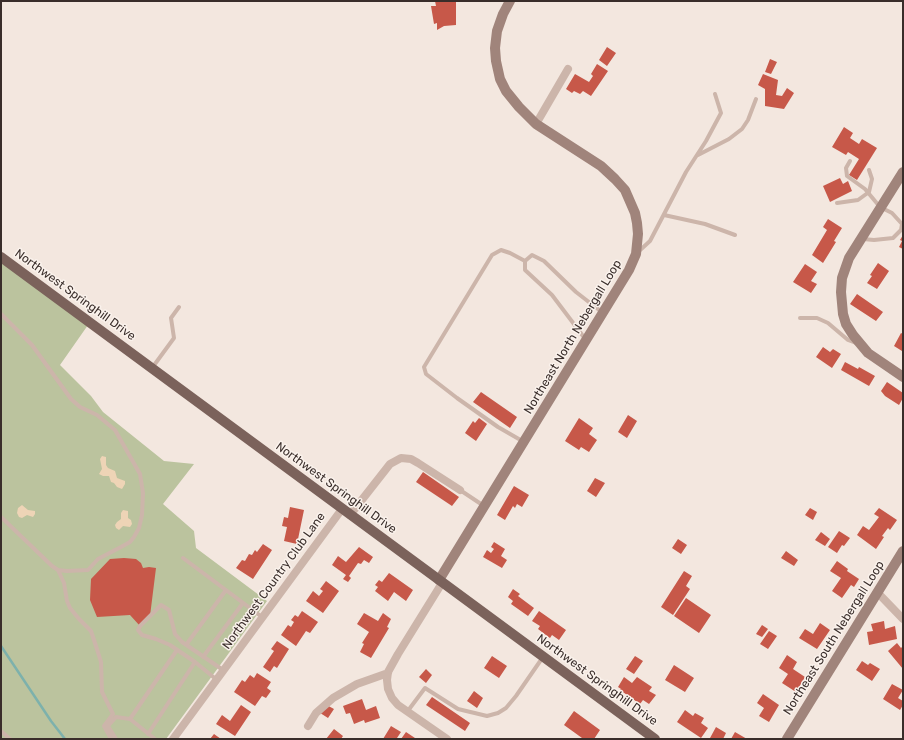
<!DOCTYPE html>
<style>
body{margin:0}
#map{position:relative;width:904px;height:740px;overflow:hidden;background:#f3e7df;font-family:Rubik,sans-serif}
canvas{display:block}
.frame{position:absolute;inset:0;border:2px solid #392d2a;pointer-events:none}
</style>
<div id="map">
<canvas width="904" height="740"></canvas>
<div class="frame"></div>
</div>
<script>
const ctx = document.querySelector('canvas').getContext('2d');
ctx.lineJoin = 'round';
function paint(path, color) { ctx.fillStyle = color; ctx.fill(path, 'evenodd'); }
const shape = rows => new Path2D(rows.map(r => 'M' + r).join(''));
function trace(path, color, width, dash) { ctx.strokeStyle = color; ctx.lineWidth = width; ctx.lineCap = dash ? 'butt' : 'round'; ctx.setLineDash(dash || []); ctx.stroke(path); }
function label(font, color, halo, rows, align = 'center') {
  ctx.font = font + ' Rubik,sans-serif'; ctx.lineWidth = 3; ctx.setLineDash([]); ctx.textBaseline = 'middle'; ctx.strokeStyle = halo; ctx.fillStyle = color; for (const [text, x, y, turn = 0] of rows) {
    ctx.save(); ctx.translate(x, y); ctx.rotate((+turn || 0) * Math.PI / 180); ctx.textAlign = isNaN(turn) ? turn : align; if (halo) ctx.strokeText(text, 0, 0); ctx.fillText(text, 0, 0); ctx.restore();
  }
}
const green = shape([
 [1,262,88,325,60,365,91,396,103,412,164,461,194,464,163,504,194,531,196,548,267,601,166,739,1,739]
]);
const sand = shape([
 [102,456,106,457,106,465,108,468,115,471,117,478,125,481,125,484,122,489,117,487,114,483,111,482,109,476,103,476,99,474,102,469,100,459],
 [22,505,28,510,35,511,35,514,33,517,27,515,22,518,19,517,17,513,18,508],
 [123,510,128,511,128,518,131,520,132,524,130,527,123,526,119,530,116,528,115,525,117,522,121,519,121,513]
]);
const stream = shape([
 [1,646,51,721,65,739]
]);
const building = shape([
 [435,1,456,1,456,25,444,26,437,30,437,23,434,24,431,6,436,6],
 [607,47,616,53,607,66,599,60],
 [770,59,777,62,771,74,765,72],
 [597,64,608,71,591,96,583,91,580,94,574,91,572,93,566,89,575,74,589,82,593,76,591,74],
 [763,74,778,80,776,95,782,96,787,88,794,93,784,109,765,106,765,89,758,85],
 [844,127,853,133,850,138,859,144,862,139,877,148,857,180,849,175,859,159,848,152,846,155,832,147],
 [840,178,843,184,848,181,852,191,830,202,823,186],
 [828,219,842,228,834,241,836,242,823,263,812,255,827,230,823,227],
 [903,235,903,249,899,247,902,241,900,240],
 [878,263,889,271,877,289,867,283,872,276,870,275],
 [805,264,817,272,811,281,817,284,811,293,793,282],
 [857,294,883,312,876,321,850,304],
 [901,333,903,334,903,349,902,351,894,346],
 [823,347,830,352,833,349,841,354,832,368,816,357],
 [845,362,858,369,859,367,875,376,869,386,841,370],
 [887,382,903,393,903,398,899,405,885,396,881,391],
 [481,392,517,417,510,428,473,402],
 [628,415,637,421,627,438,618,432],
 [479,418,487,424,476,441,465,433,473,421,475,423],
 [579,418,593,428,589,434,597,440,589,452,581,447,579,450,565,441],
 [423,472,459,497,452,506,416,482],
 [595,478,605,483,596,497,587,491],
 [514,486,529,495,522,507,517,504,515,508,513,506,505,520,497,515],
 [290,507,304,510,297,544,284,541,287,527,282,526,284,517,288,518],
 [810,508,817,512,813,520,805,515],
 [879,508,897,520,890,530,888,528,882,536,884,537,876,549,857,535,863,526,869,530,879,517,874,514],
 [839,531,850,538,844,546,842,545,837,553,828,547],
 [821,532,830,539,825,546,815,540],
 [678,539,687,545,681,554,672,548],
 [494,542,505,549,501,556,507,560,502,568,483,557,487,550,491,553,494,549,491,547],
 [263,544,272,550,253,579,236,568,242,560,245,561,249,554,252,555,255,550,257,552],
 [359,547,373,557,369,563,364,560,361,564,358,563,349,576,351,578,348,582,343,579,346,575,332,565,338,556,346,562],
 [786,551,798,560,794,566,781,558],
 [124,558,136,559,141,563,143,568,149,567,156,568,150,616,140,626,130,615,97,617,90,600,91,579,110,559],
 [837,561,848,569,847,571,859,579,854,587,851,585,842,598,832,591,841,578,830,571],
 [684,571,692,576,686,586,690,589,673,615,661,607],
 [389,573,413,590,406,601,394,592,388,601,375,591,378,587,375,585,379,580,382,582],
 [326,581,339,591,323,613,306,601,313,591,319,596,323,591,320,589],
 [513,589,520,594,518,596,534,608,528,616,511,604,513,601,508,597],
 [686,598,711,615,699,633,674,616],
 [302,611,318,622,310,633,306,631,296,646,281,635,288,625,291,627,294,622,291,620,295,615,298,617],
 [539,611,566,630,559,640,552,635,550,638,538,629,540,626,532,621],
 [364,613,378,621,383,613,391,619,387,627,389,628,371,658,360,652,364,644,362,643,369,632,357,624],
 [884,621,885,629,895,626,897,639,869,645,867,632,873,631,871,624],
 [820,623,830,630,817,649,799,638,805,629,813,634],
 [762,625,768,629,762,637,756,634],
 [769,631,777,636,768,649,760,644],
 [277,641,289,649,277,668,274,666,270,672,263,667,274,651,271,649],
 [897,643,901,648,903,646,903,669,888,651],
 [787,655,797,662,793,669,805,677,796,692,782,683,788,674,779,668],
 [492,656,507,666,499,678,484,668],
 [635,656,643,661,634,674,626,669],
 [862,661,868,665,870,663,880,669,872,681,856,670],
 [674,665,694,678,685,692,665,680],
 [426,669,432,675,426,683,419,677],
 [257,673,271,682,267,688,271,691,266,698,262,696,255,706,234,692,242,680,245,682,250,675,254,678],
 [624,677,632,683,637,677,652,687,649,691,656,695,649,704,643,700,640,704,620,690,621,689,618,687],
 [892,684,903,690,898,698,903,701,903,705,900,710,883,699],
 [474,691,483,698,477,708,467,701],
 [763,694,779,705,769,722,759,716,764,708,757,703],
 [432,697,470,723,465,731,426,705],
 [362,699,366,710,376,706,380,718,365,723,364,720,354,724,350,713,346,714,343,706],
 [323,703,334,709,328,718,317,711],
 [241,705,251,712,235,736,216,724,222,715,230,721],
 [685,710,693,716,695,713,704,718,701,723,708,728,701,738,677,722],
 [574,711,600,730,594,739,581,739,582,738,564,725],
 [391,726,401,732,397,738,399,739,383,739],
 [716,727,726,733,723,739,710,738],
 [334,729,343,736,341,739,326,739],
 [406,732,415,738,414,739,401,739],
 [735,732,747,739,731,739],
 [214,734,221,739,210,739]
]);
const lane = shape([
 [698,155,729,139,742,129,748,120,756,99],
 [850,161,846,168,847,176,865,189,880,207,892,213,902,224,901,230,893,238,874,240,863,239],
 [837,203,858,200,869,192,872,179,869,170],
 [664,215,705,224,735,235],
 [638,252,650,241,686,172,706,141,721,113,715,94],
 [1,314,32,345,71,399,80,407,97,415,115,430,140,474,143,493,142,515,139,528,134,537,130,542,121,547,98,559,88,570,67,571,58,570,52,566,1,517],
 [800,318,817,318,828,323,848,340,856,343],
 [586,340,552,295,525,270,525,261,532,255,544,261,576,292,603,313],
 [152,368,174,338,171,318,179,307],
 [524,442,498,427,457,398,426,374,424,367,492,255,501,250,510,253,525,261],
 [460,490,484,506],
 [183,558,262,617],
 [58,570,64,583,67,601,70,608,79,619,91,631,96,646,101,662,102,692,113,714,104,726,111,739],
 [186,645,226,590],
 [203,657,243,603],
 [217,680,195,662,170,645,156,639,142,635,138,630,140,626,161,605,169,610,175,634,182,642,223,670],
 [407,712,425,688,458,709,487,716,498,713,506,708,516,696,543,657],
 [130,719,177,650],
 [1,731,10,739],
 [148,734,195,662],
 [116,739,108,726,116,717,130,719,155,739]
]);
const street = shape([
 [536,124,568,69],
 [350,515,390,464,401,458,411,459,418,463,460,490],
 [442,583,398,654,388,672,387,680,388,689,392,698,398,705,447,739],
 [877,592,903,619],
 [308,726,316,713,333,698,357,684,388,673],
 [173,739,342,509]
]);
const secondary = shape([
 [903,172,849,258,842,278,841,292,843,314,846,324,853,335,868,353,903,377],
 [439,580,629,270,636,254,638,234,637,223,635,213,625,190,615,179,601,166,536,124,519,107,506,91,500,79,496,61,495,48,497,31,503,14,510,1],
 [787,739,903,551]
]);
const primary = shape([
 [1,257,655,739]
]);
const streetNames = [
 ["Northwest Springhill Drive",75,295,36],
 ["Northeast North Nebergall Loop",573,337,-59],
 ["Northwest Springhill Drive",336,488,36],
 ["Northwest Country Club Lane",274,581,-54],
 ["Northeast South Nebergall Loop",834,638,-58],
 ["Northwest Springhill Drive",597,680,36]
];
paint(green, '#bbc39e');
paint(sand, '#eed4b6');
trace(stream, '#7db1ac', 2.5);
paint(building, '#c75849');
trace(lane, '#ccb5aa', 4);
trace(street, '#ccb5aa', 8);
trace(secondary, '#a0847b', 10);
trace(primary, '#7b625b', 10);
label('12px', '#392d2a', '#faf2ec', streetNames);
</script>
